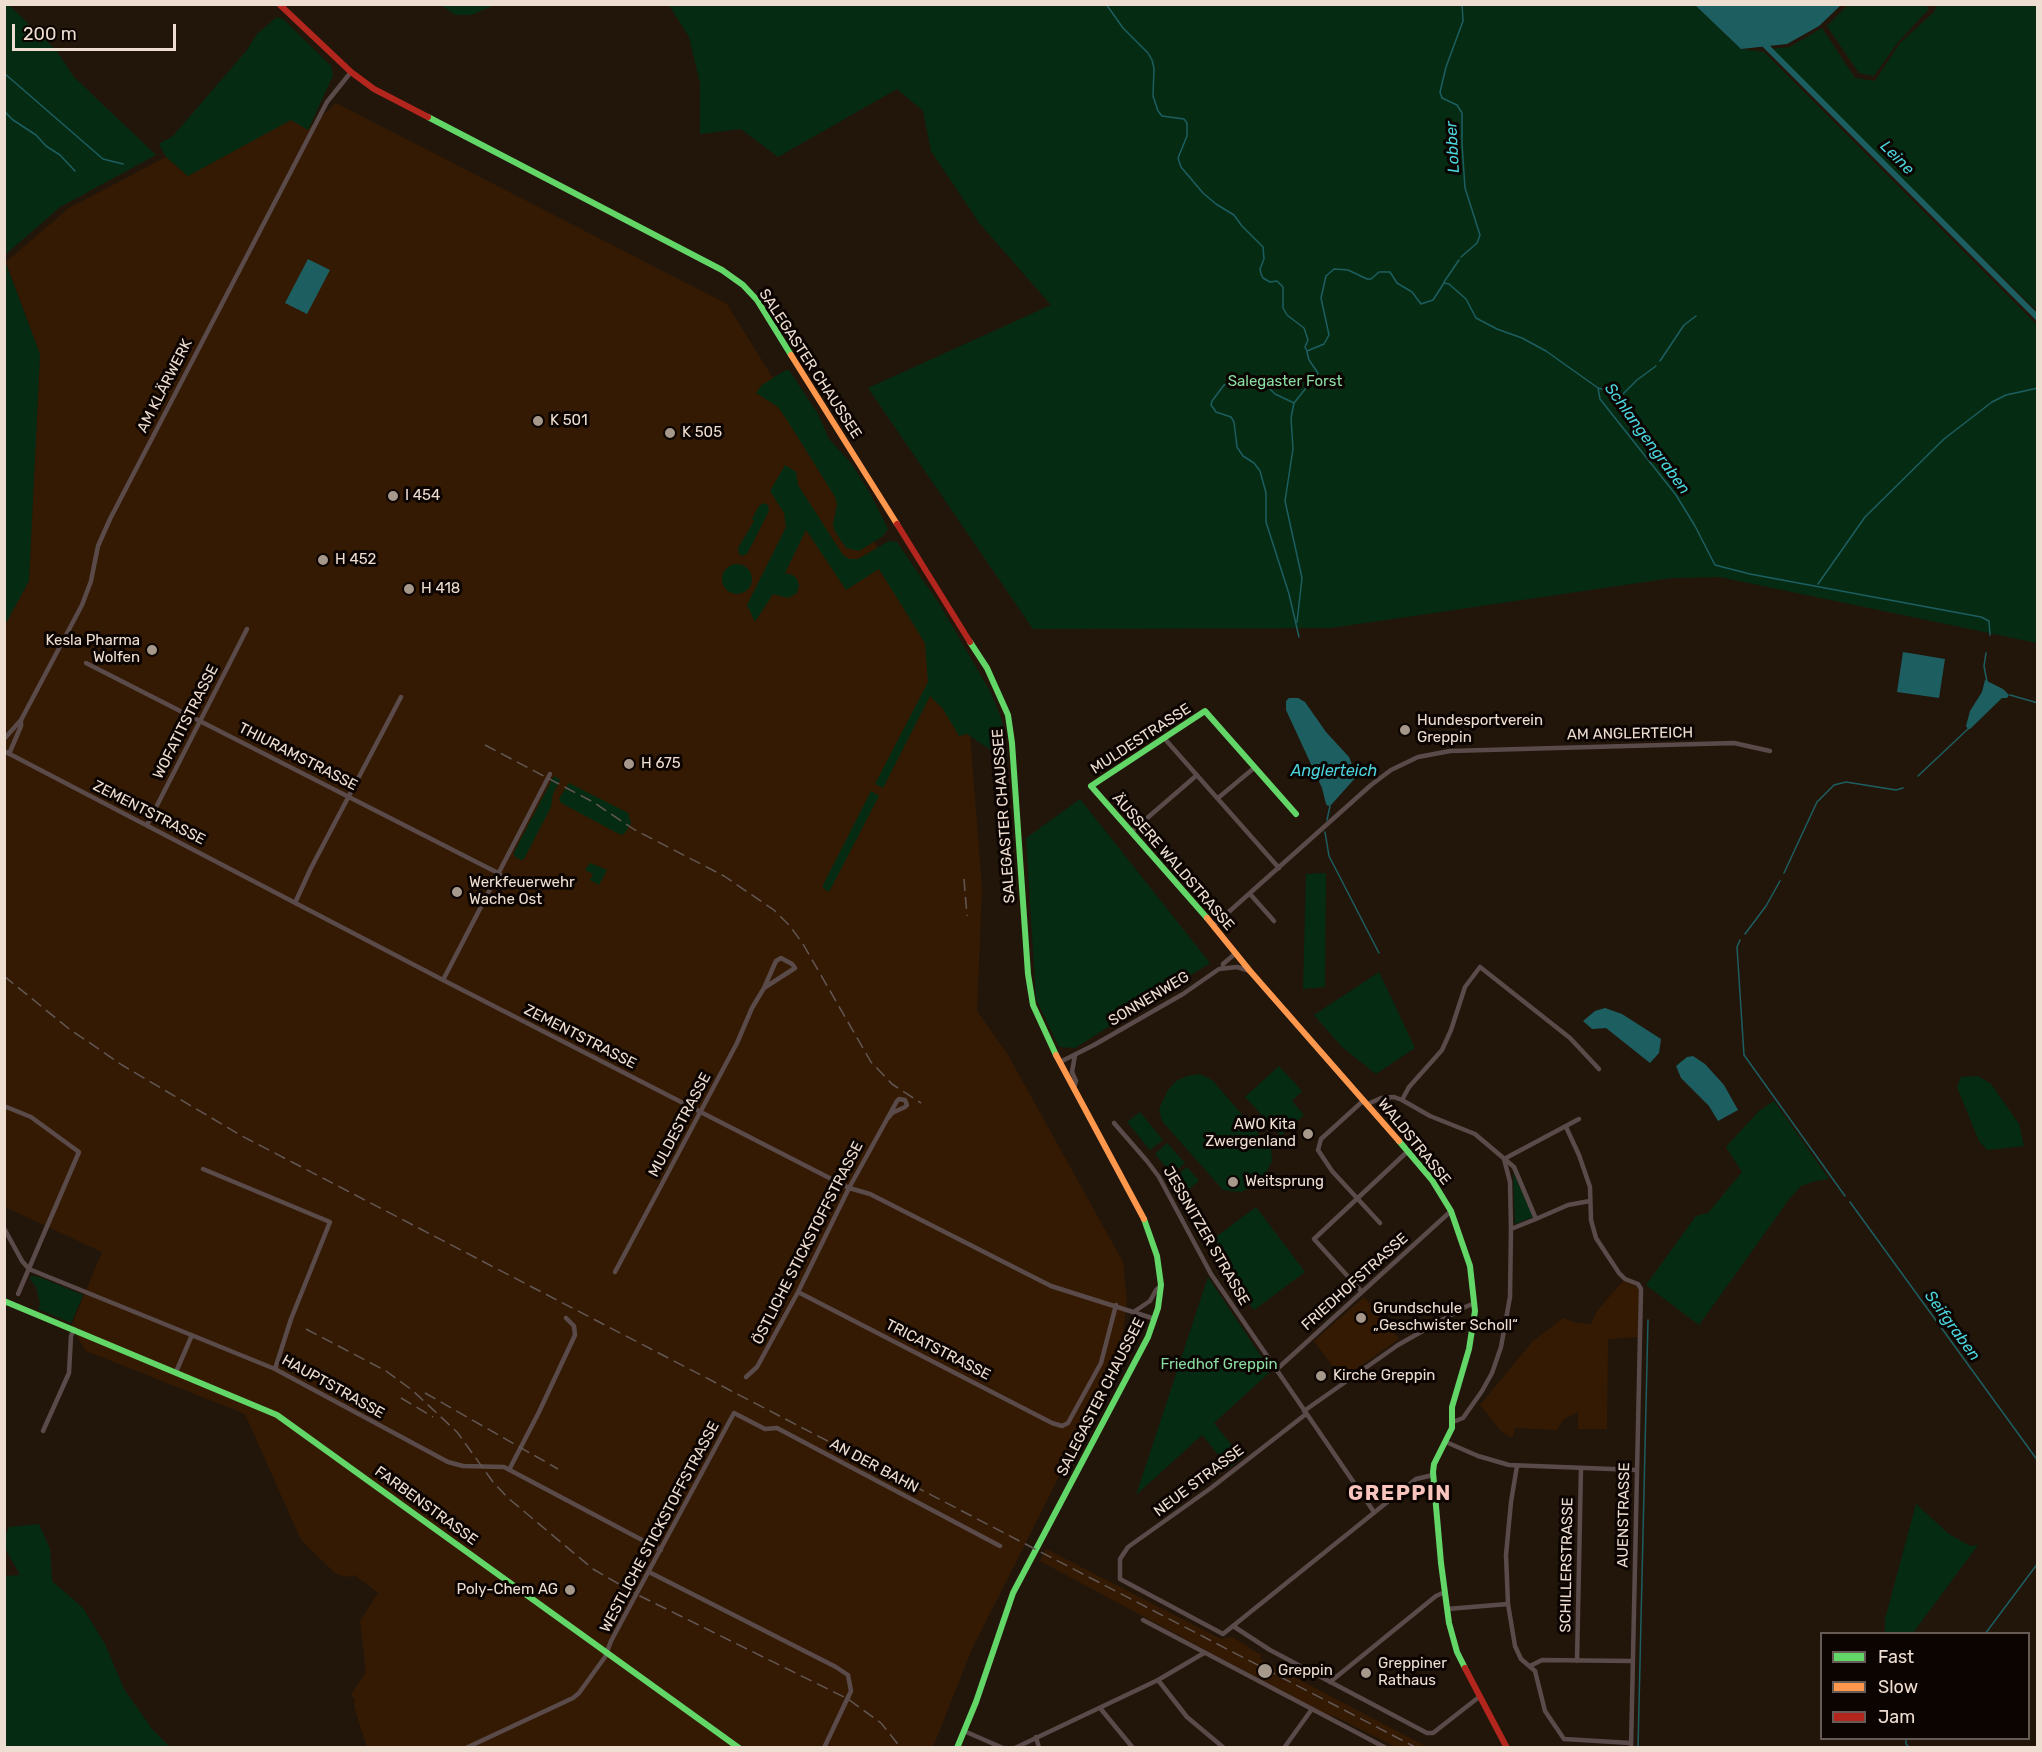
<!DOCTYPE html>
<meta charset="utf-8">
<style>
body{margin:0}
#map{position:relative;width:2042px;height:1752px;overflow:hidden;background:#22160b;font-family:Rubik,sans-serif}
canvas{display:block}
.frame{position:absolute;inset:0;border:6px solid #eeded2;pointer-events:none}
.legend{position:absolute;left:1820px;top:1632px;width:210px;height:108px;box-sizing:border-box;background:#0c0401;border:2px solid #665b55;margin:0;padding:8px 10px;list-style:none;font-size:18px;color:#eeded2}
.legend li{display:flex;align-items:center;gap:12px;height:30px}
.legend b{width:30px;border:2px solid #665b55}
.scale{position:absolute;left:12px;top:24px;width:164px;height:27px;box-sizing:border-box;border:3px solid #eeded2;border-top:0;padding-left:8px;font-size:18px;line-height:21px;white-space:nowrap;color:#eeded2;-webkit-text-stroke:4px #0c0401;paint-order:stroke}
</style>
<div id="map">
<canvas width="2042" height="1752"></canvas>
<div class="frame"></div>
<ul class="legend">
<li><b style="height:8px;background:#63d668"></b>Fast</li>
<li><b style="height:8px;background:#ff974d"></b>Slow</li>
<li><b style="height:8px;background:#b3261e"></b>Jam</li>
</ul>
<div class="scale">200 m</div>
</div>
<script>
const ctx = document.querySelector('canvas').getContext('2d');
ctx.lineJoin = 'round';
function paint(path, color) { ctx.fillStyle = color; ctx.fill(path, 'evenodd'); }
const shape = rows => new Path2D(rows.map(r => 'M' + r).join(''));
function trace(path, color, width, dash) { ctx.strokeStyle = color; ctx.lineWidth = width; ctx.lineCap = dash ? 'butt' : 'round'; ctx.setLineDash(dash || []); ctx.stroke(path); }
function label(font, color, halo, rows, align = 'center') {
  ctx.font = font + ' Rubik,sans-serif'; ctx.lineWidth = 6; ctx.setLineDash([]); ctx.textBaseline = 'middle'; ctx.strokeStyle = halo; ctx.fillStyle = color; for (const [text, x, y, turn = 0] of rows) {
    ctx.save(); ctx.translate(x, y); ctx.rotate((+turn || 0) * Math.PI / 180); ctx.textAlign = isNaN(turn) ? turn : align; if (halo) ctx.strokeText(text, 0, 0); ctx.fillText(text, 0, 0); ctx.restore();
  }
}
const built = shape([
 [336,103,727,304,935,640,967,697,982,888,977,1011,1008,1055,1123,1262,1127,1302,1120,1355,972,1649,933,1747,367,1747,356,1713,354,1704,355,1699,351,1695,366,1672,360,1621,378,1593,355,1575,348,1577,336,1574,301,1540,245,1414,86,1351,71,1327,102,1252,5,1207,4,625,29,581,40,354,6,262,69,208,166,157,188,176,291,119,308,129],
 [1623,1281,1636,1286,1639,1291,1638,1337,1608,1339,1607,1429,1578,1429,1578,1412,1563,1420,1557,1430,1515,1428,1512,1438,1501,1431,1480,1405,1533,1341,1563,1318,1573,1322,1591,1324,1597,1311],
 [1364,1297,1399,1339,1342,1379,1314,1341],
 [1046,1549,1221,1639,1232,1637,1261,1655,1260,1659,1427,1747,1396,1747,1334,1716,1327,1715,1040,1561]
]);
const green = shape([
 [8,4,56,50,74,77,156,155,60,207,5,255,4,5],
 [1937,4,2037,5,2037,311,1770,49,1790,47,1822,28,1855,78,1875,81,1900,43,1934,12],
 [441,5,495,5,471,15,455,15],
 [669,5,1695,5,1741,49,1764,52,2037,325,2037,643,1720,577,1672,578,1331,628,1033,629,868,388,1051,305,980,224,931,151,923,111,897,89,778,157,741,129,700,134,700,83,689,37],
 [1848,5,1927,5,1928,10,1898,42,1874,76,1859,73,1827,26],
 [277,17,283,19,331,66,333,75,308,130,291,120,188,176,166,157,159,144,173,136,247,50,257,34],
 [5,261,40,354,29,581,5,625],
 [789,370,818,414,829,439,851,463,870,493,888,529,883,536,859,551,846,548,834,530,833,524,837,505,835,497,787,420,778,407,756,393,762,385,784,371],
 [785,465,796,472,798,485,843,555,849,559,858,559,889,541,897,542,940,605,991,693,1002,720,1007,761,967,734,959,736,943,709,930,696,883,788,875,784,928,682,925,643,879,569,846,590,806,530,785,573,793,575,797,579,799,586,797,593,788,598,773,594,755,622,747,605,786,527,784,513,770,491],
 [764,503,768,505,769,511,747,554,742,556,739,554,738,548,754,521,752,519,759,506],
 '722 579a15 15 0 1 1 30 0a15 15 0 1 1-30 0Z',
 [554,776,560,780,553,794,551,807,524,859,521,860,514,856,514,852],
 [569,783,628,813,631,823,625,833,621,835,561,803,559,799],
 [871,791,879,796,829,892,823,888,823,885],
 [1080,799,1210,963,1075,1048,1059,1047,1036,999,1026,838],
 [590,863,607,870,599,885,590,880,593,874,585,870],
 [1326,873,1325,987,1303,989,1306,874],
 [1379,972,1415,1048,1376,1074,1342,1047,1314,1015],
 [1279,1066,1302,1091,1292,1101,1304,1115,1281,1136,1245,1097],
 [1200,1074,1212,1080,1271,1148,1272,1161,1266,1173,1257,1184,1241,1192,1223,1190,1162,1121,1159,1109,1168,1090,1176,1081,1187,1076],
 [1978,1076,1991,1084,2019,1124,2024,1146,1987,1150,1979,1141,1957,1087,1961,1077],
 [1774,1101,1829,1179,1815,1181,1801,1186,1790,1198,1699,1325,1646,1285,1696,1216,1708,1213,1742,1172,1726,1147,1759,1111],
 [1140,1112,1163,1140,1150,1150,1127,1122],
 [1167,1143,1185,1163,1172,1174,1155,1154],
 [1187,1167,1199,1181,1189,1189,1177,1175],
 [1513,1172,1533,1217,1515,1224],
 [1256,1207,1305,1272,1254,1310,1205,1245],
 [31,1276,39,1277,83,1295,71,1323,38,1309,40,1304,36,1287,30,1279],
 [1208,1277,1271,1371,1214,1423,1242,1458,1229,1468,1202,1435,1136,1495],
 [1916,1504,1949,1534,1970,1546,1978,1545,1913,1633,1885,1633,1885,1619],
 [39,1524,50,1549,52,1581,83,1608,105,1644,124,1689,152,1729,170,1747,5,1747,5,1576,20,1575,5,1548,5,1537,9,1527]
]);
const water = shape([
 [1695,5,1841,5,1819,26,1787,44,1741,49],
 [308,259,330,270,307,314,285,303],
 [1903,652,1945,659,1939,698,1897,692],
 [1985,680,2003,689,2009,695,2007,698,2002,698,1970,729,1968,729,1966,726,1970,711,1982,692],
 [1289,698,1298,698,1305,702,1326,732,1349,757,1357,776,1331,805,1328,806,1326,804,1322,788,1286,710,1286,701],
 [1605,1008,1622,1014,1661,1039,1659,1053,1650,1063,1606,1028,1592,1029,1583,1021,1595,1011],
 [1693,1056,1705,1064,1724,1085,1738,1110,1718,1121,1709,1106,1681,1078,1676,1066,1687,1057]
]);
const stream = shape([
 [1106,4,1123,28,1148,53,1152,60,1154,68,1153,96,1158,111,1162,116,1184,119,1187,123,1187,136,1178,158,1181,167,1203,193,1216,204,1234,215,1242,226,1263,247,1264,259,1260,269,1261,274,1263,278,1270,282,1277,281,1283,287,1283,308,1287,315,1304,328,1308,340,1305,347,1307,351,1324,344,1329,335,1321,298,1326,276,1334,269,1348,270,1367,279,1371,279,1379,272,1390,272,1397,283,1412,292,1421,304,1433,300,1444,283,1449,284,1466,299,1476,318,1497,329,1522,338,1546,351,1598,388,1600,399,1676,495,1695,526,1715,565,1750,574,1981,617,1989,621,1990,635],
 [4,73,103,159,123,164],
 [4,111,13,120,36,135,46,146,60,155,75,171],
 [1461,257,1477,243,1480,235,1465,188,1462,144,1462,113,1457,105,1442,98,1440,92,1446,67,1463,21,1462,4],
 [1444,282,1459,260],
 [1660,361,1684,325,1696,316],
 [1598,388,1622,395,1637,380,1656,366],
 [1294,403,1291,418,1293,449,1285,501,1302,578,1297,622],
 [1818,584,1865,517,1944,439,1992,402,2006,395,2038,388],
 [1299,637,1289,594,1266,522,1266,493,1260,471,1254,463,1243,456,1237,447,1234,422,1231,417,1216,412,1211,405,1212,401,1224,385,1245,376,1259,378,1275,394,1294,403,1318,373,1309,360,1307,352],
 [1986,653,1984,666,1987,682],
 [2010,695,2038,703],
 [1918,776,1969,728],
 [1327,820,1330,806],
 [1325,832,1329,856,1379,953],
 [1784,873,1817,802,1834,785,1846,782,1896,790,1903,788],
 [1745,934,1766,906,1780,881],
 [1740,940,1737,947,1744,1055,1845,1196],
 [1850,1202,2038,1461],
 [1985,1634,2038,1563],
 [1906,1738,1906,1744,1910,1748],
 [1638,1748,1648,1320]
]);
const canal = shape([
 [1762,42,2038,318]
]);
const street = shape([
 [86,663,500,874],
 [1164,738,1279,868],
 [4,739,21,720,82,605,91,581,98,546,110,519,327,102,351,72],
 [4,751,443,980,849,1188,870,1194,1051,1286,1155,1319],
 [9,754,21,726,21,720],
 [1218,798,1254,768],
 [147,825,247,629],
 [1131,832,1197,775],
 [1250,894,1274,921],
 [295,903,311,868,401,697],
 [1213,926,1371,785,1391,770,1418,757,1450,751,1734,743,1770,751],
 [1223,968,1223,964,1236,953],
 [443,980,550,774],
 [1060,1062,1094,1045,1183,994,1219,969,1237,967,1250,971],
 [1074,1088,1076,1081,1072,1072,1075,1055],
 [1364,1100,1321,1139,1318,1150,1332,1171,1380,1223],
 [1402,1100,1409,1087,1442,1050,1451,1030,1465,987,1480,967,1570,1038,1599,1069],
 [1368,1104,1381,1098,1394,1097,1402,1100,1430,1116,1475,1134,1514,1167,1536,1219,1511,1229,1510,1182,1504,1159],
 [4,1106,31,1117,79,1152,18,1294],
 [1114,1123,1147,1161,1159,1177,1211,1274,1374,1512],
 [1566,1127,1579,1155,1590,1187,1591,1220,1596,1238,1619,1273,1625,1279,1638,1284,1641,1289,1631,1748],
 [1504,1159,1579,1119],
 [203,1169,330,1222,291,1319,275,1369],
 [1536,1219,1568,1205,1590,1201],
 [5,1230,22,1261,29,1269,275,1369,448,1462,463,1466,504,1467,661,1550],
 [615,1272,737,1043,752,1008,764,988,795,968,792,964,781,958,776,961,764,988],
 [798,1292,1052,1423,1062,1426,1068,1423,1101,1363,1116,1305],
 [1362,1292,1314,1239,1408,1151],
 [1135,1311,1150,1301,1156,1290,1161,1285],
 [1276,1370,1451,1211],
 [176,1372,192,1335],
 [746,1377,757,1367,798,1292,849,1188,897,1101,899,1099,905,1100,907,1105,905,1107,892,1113,888,1118],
 [1304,1411,1398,1345,1465,1307,1475,1303],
 [1306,1414,1211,1488,1128,1547,1120,1559,1120,1579,1223,1634,1416,1479,1433,1475],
 [1453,1422,1463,1418,1482,1391,1492,1373,1501,1347,1510,1297,1511,1229],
 [43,1431,69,1373,71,1336,74,1329],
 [1446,1442,1478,1456,1509,1465,1637,1470],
 [1517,1466,1511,1502,1506,1555,1508,1604,1515,1646,1521,1659,1535,1671,1545,1711,1564,1739,1631,1743],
 [509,1470,539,1412,575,1335,574,1326,566,1318],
 [649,1572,836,1667,848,1675,851,1691,824,1748],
 [1447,1609,1508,1604],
 [1143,1620,1386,1748],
 [1233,1626,1270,1650,1427,1733,1433,1733,1479,1697],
 [1577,1661,1581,1468],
 [1530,1666,1542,1660,1632,1661],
 [1158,1680,1187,1717,1224,1748],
 [1330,1682,1436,1596,1445,1592],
 [1100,1708,1133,1748],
 [964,1731,1003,1748],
 [1036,1737,1039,1748],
 [466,1748,573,1698,579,1693,605,1657,611,1641,734,1413,765,1429,777,1428,1000,1546],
 [1015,1748,1158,1680,1204,1653],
 [1284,1748,1312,1709]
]);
const fast = shape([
 [428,117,722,270,743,285,757,300,791,355],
 [970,642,987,668,1008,715,1012,743,1028,974,1033,1005,1056,1055],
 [1207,918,1091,786,1205,711,1296,814],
 [1399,1141,1432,1180,1451,1211,1470,1266,1475,1311,1469,1349,1452,1407,1452,1428,1434,1464,1433,1472,1441,1563,1449,1623,1457,1652,1465,1668],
 [4,1301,277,1415,739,1748],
 [957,1748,976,1702,1013,1593,1148,1337,1158,1308,1161,1285,1157,1256,1144,1219]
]);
const slow = shape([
 [791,355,897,524],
 [1207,918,1250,971,1399,1141],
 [1056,1055,1144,1219]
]);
const jam = shape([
 [279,4,351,72,374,89,428,117],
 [897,524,970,642],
 [1465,1668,1507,1748]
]);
const rail = shape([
 [485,745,593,802,635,830,724,876,774,910,790,926,803,944,871,1062,892,1084,921,1103],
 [964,879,967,916],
 [4,976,68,1028,122,1065,242,1136,1417,1748],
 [306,1329,386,1371,412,1390,457,1432,493,1482,508,1498,593,1569,638,1595,848,1699,881,1723,901,1748],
 [425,1393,558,1469],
 [401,1398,433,1417]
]);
const markers = [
 [538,421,6,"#a7988c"],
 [670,433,6,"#a7988c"],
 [393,496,6,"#a7988c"],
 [323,560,6,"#a7988c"],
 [409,589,6,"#a7988c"],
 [152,650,6,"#a7988c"],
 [1405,730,6,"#a7988c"],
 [629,764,6,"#a7988c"],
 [457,892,6,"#a7988c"],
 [1308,1134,6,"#a7988c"],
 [1233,1182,6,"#a7988c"],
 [1361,1318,6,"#a7988c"],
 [1321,1376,6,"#a7988c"],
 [570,1590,6,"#a7988c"],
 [1265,1671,8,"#a7988c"],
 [1366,1673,6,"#a7988c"]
];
const streetNames = [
 ["SALEGASTER CHAUSSEE",810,364,57],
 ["AM KLÄRWERK",165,386,-63],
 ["WOFATITSTRASSE",186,722,-63],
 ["AM ANGLERTEICH",1630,734,-1],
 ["MULDESTRASSE",1141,739,-33],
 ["THIURAMSTRASSE",298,757,27],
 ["ZEMENTSTRASSE",149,813,27],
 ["SALEGASTER CHAUSSEE",1004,816,-94],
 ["ÄUSSERE WALDSTRASSE",1173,862,49],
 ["SONNENWEG",1149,999,-31],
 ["ZEMENTSTRASSE",580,1037,27],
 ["MULDESTRASSE",680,1125,-62],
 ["WALDSTRASSE",1414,1142,51],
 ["JESSNITZER STRASSE",1206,1236,60],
 ["ÖSTLICHE STICKSTOFFSTRASSE",808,1243,-63],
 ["FRIEDHOFSTRASSE",1355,1282,-42],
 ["TRICATSTRASSE",938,1350,27],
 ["HAUPTSTRASSE",333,1387,29],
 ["SALEGASTER CHAUSSEE",1101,1397,-63],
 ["AN DER BAHN",874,1466,28],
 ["NEUE STRASSE",1199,1481,-37],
 ["FARBENSTRASSE",426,1506,36],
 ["AUENSTRASSE",1624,1515,-89],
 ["WESTLICHE STICKSTOFFSTRASSE",660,1527,-62],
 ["SCHILLERSTRASSE",1567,1565,-89]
];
const parkNames = [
 ["Salegaster Forst",1285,382],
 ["Friedhof Greppin",1219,1365]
];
const poiNames = [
 ["K 501",550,421],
 ["K 505",682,433],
 ["I 454",405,496],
 ["H 452",335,560],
 ["H 418",421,589],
 ["Kesla Pharma",140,641,"right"],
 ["Wolfen",140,658,"right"],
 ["Hundesportverein",1417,721],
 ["Greppin",1417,738],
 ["H 675",641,764],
 ["Werkfeuerwehr",469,883],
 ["Wache Ost",469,900],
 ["AWO Kita",1296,1125,"right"],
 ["Zwergenland",1296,1142,"right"],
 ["Weitsprung",1245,1182],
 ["Grundschule",1373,1309],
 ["„Geschwister Scholl“",1373,1326],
 ["Kirche Greppin",1333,1376],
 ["Poly-Chem AG",558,1590,"right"],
 ["Greppiner",1378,1664],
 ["Rathaus",1378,1681],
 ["Greppin",1278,1671]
];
const waterNames = [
 ["Lobber",1453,147,-93],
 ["Leine",1897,158,45],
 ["Schlangengraben",1647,439,54],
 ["Anglerteich",1334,771],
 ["Seifgraben",1952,1326,54]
];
const districtNames = [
 ["GREPPIN",1400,1494]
];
paint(built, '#341a03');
paint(green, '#052c13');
paint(water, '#1d5e61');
trace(stream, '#1d5e61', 1.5);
trace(canal, '#1d5e61', 6);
trace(street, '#5a4b4a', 4.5);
trace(fast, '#63d668', 6);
trace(slow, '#ff974d', 6);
trace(jam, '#b3261e', 6);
trace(rail, '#635755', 1.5, [12, 6]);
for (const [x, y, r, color] of markers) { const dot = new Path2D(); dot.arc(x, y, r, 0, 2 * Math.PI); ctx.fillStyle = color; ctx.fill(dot); trace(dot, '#0c0401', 2); }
label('15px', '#eeded2', '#0c0401', streetNames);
label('15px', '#8bdea3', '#0c0401', parkNames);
label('15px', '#eeded2', '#0c0401', poiNames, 'left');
label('italic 16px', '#4ad4dd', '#0c0401', waterNames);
ctx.letterSpacing = '1.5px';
label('bold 21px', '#f8c4bd', '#0c0401', districtNames);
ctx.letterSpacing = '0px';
</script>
